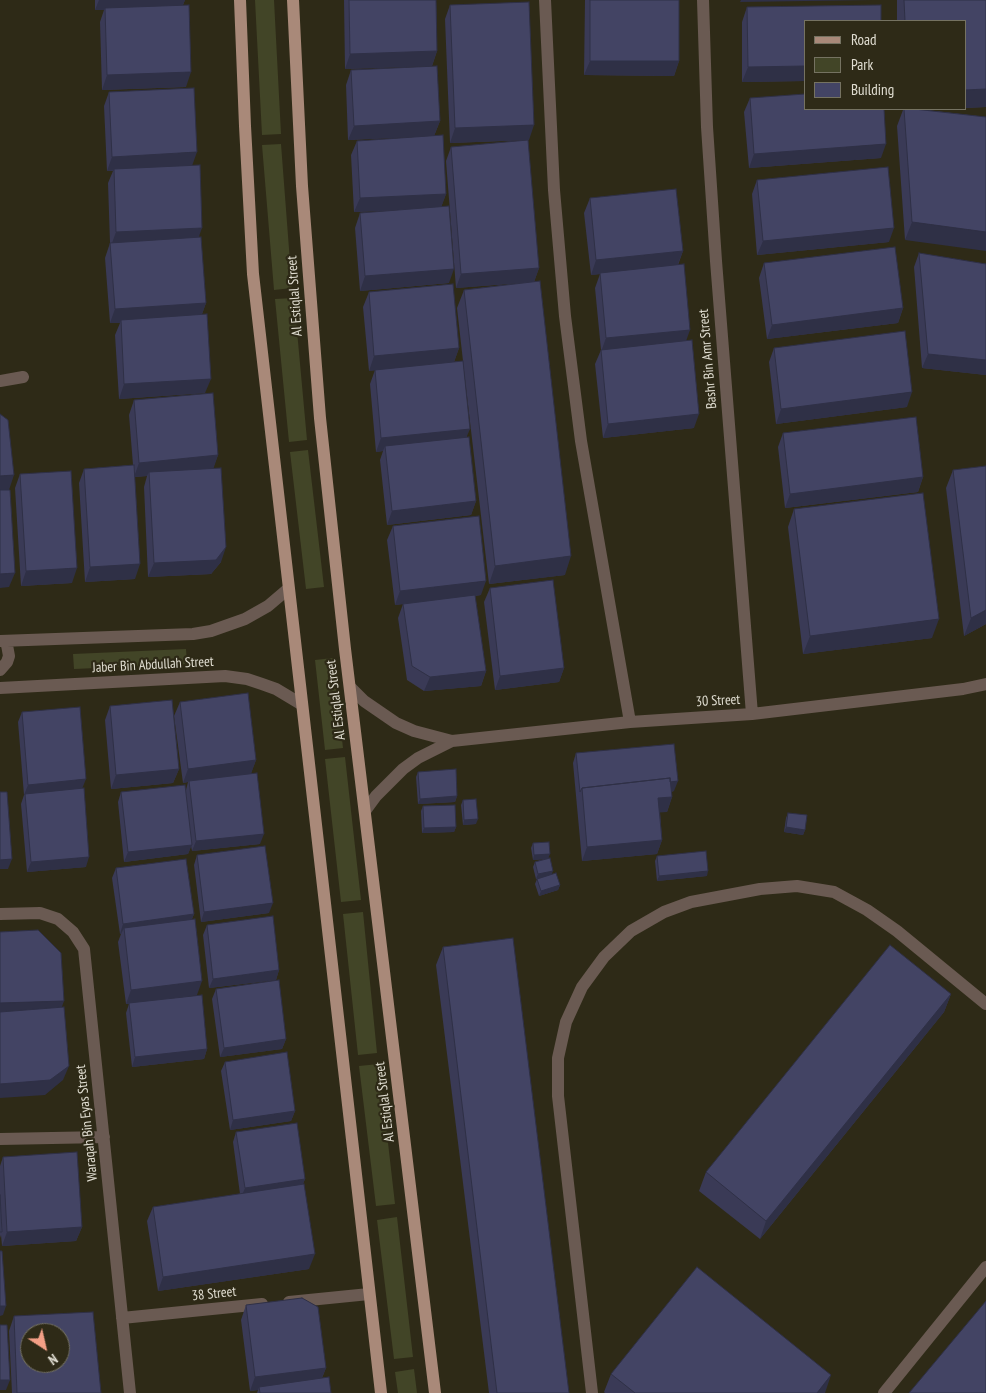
<!DOCTYPE html>
<style>
body{margin:0}
#map{position:relative;width:986px;height:1393px;overflow:hidden;background:#2e2a17;font-family:"PT Sans Narrow",sans-serif}
canvas{display:block}
.legend{position:absolute;left:804px;top:20px;width:162px;height:90px;box-sizing:border-box;background:#2e2a17;border:1px solid #757261;margin:0;padding:6px 9px;list-style:none;font-size:15px;color:#e0ddd1}
.legend li{display:flex;align-items:center;gap:10px;height:25px}
.legend b{width:25px;border:1px solid #757261}
.north{position:absolute;left:20px;top:1323px;width:50px;height:50px;box-sizing:border-box;background:#2e2a17;border:1px solid #757261;border-radius:50%;rotate:145deg;font-size:14px;font-weight:700;line-height:20px;text-align:center;color:#e0ddd1}
.north::after{content:'';display:block;margin:auto;width:18px;height:22px;background:#f39f86;clip-path:polygon(50% 0,100% 100%,50% 72%,0 100%)}
</style>
<div id="map">
<canvas width="986" height="1393"></canvas>
<ul class="legend">
<li><b style="height:6px;background:#a98979"></b>Road</li>
<li><b style="height:14px;background:#424527"></b>Park</li>
<li><b style="height:14px;background:#434464"></b>Building</li>
</ul>
<div class="north">N</div>
</div>
<script>
const ctx = document.querySelector('canvas').getContext('2d');
ctx.lineJoin = 'round';
function paint(path, color) { ctx.fillStyle = color; ctx.fill(path, 'evenodd'); }
const shape = rows => new Path2D(rows.map(r => 'M' + r).join(''));
function trace(path, color, width, dash) { ctx.strokeStyle = color; ctx.lineWidth = width; ctx.lineCap = dash ? 'butt' : 'round'; ctx.setLineDash(dash || []); ctx.stroke(path); }
function label(font, color, halo, rows, align = 'center') {
  ctx.font = font + ' "PT Sans Narrow",sans-serif'; ctx.lineWidth = 4.5; ctx.setLineDash([]); ctx.textBaseline = 'middle'; ctx.strokeStyle = halo; ctx.fillStyle = color; for (const [text, x, y, turn = 0] of rows) {
    ctx.save(); ctx.translate(x, y); ctx.rotate((+turn || 0) * Math.PI / 180); ctx.textAlign = isNaN(turn) ? turn : align; if (halo) ctx.strokeText(text, 0, 0); ctx.fillText(text, 0, 0); ctx.restore();
  }
}
const green = shape([
 [255,0,274,0,281,134,262,135],
 [281,144,292,288,274,290,262,145],
 [294,298,307,440,289,442,275,299],
 [308,450,324,587,306,589,290,452],
 [186,649,187,664,74,669,73,654],
 [333,658,343,748,325,750,315,660],
 [345,757,361,900,341,902,325,759],
 [363,912,377,1053,358,1055,343,914],
 [379,1064,395,1204,376,1206,359,1066],
 [397,1217,413,1357,394,1359,377,1220],
 [414,1369,417,1393,398,1393,395,1372]
]);
const minor = shape([
 [545,0,554,190,565,316,581,441,630,722],
 [703,0,707,127,716,261,752,714],
 [0,381,23,377],
 [0,641,193,634,211,631,245,619,268,606,288,589],
 [0,670,7,662,9,656,7,645,4,641],
 [350,687,364,701,396,723,414,731,452,741],
 [0,688,225,676,247,679,262,684,276,689,301,704],
 [365,811,376,796,403,769,418,758,452,741,630,722,752,714,963,689,986,684],
 [0,914,40,913,58,919,73,932,84,949,130,1393],
 [0,1139,104,1137],
 [289,1302,369,1294],
 [122,1318,262,1304],
 [592,1393,558,1096,558,1058,566,1022,582,987,604,957,631,931,664,912,691,902,760,889,797,886,834,892,867,910,897,931,986,1004],
 [884,1393,986,1267]
]);
const major = shape([
 [240,0,245,126,253,274,381,1393],
 [293,0,302,186,320,418,345,649,435,1393]
]);
const wall = shape([
 [95,0,185,0,183,5,186,87,102,90,100,22,104,10,95,10],
 [344,0,436,0,437,51,432,66,345,69],
 [585,0,679,0,679,61,674,76,584,75],
 [897,0,986,0,986,107,965,108,965,21,897,21],
 [450,5,529,140,450,143,445,19],
 [747,7,805,21,805,81,742,82,742,22],
 [351,70,440,121,434,136,348,140,346,85],
 [109,92,192,166,206,303,202,314,205,393,119,399,115,335,120,323,110,323,105,258,110,243,108,183,113,171,107,171,104,106],
 [750,98,881,158,749,168,744,112],
 [900,109,932,109,918,109,986,117,905,240,897,126,903,110,900,110],
 [357,141,446,194,441,207,449,283,360,291,355,228,360,213,406,210,354,212,351,155],
 [451,147,539,268,534,282,565,575,489,584,463,362,467,437,476,501,471,515,387,525,380,460,383,451,376,452,370,384,375,370,369,371,363,307,369,292,459,348,454,362,463,361,457,308,464,290,520,283,456,288,446,161],
 [757,180,889,242,757,255,752,194],
 [590,198,683,251,678,265,686,340,694,428,603,438,595,364,601,350,595,288,600,274,591,275,584,213],
 [919,253,986,264,986,375,922,368,914,267],
 [764,263,903,308,898,323,767,339,759,278],
 [774,348,907,407,776,424,769,362],
 [134,400,218,455,213,468,221,562,211,574,148,577,144,487,147,476,135,477,135,579,85,582,79,483,84,469,133,465,129,415],
 [783,433,923,477,918,492,785,508,778,447],
 [953,470,986,624,964,636,946,488],
 [20,474,72,583,21,586,15,488],
 [794,509,932,638,803,654,788,527],
 [393,526,481,595,475,596,486,671,481,686,424,691,407,680,398,618,403,604,395,605,387,540],
 [490,588,564,668,559,682,495,690,484,602],
 [180,702,256,760,251,773,260,844,192,851,191,846,188,854,124,862,118,802,121,792,186,790,188,782,183,783,174,716],
 [110,706,179,769,173,783,111,789,105,720],
 [22,712,82,789,86,867,27,872,21,804,24,795,18,722],
 [576,753,674,791,671,792,672,797,667,812,660,812,662,840,657,854,582,861,573,763],
 [418,772,457,796,455,802,418,804,416,777],
 [463,800,476,824,463,825,461,805],
 [423,806,456,827,454,832,422,833,421,811],
 [788,813,805,830,803,835,784,832,786,818],
 [533,843,549,858,552,875,560,885,558,890,539,896,535,884,537,879,536,879,533,867,535,862,544,859,533,860,531,848],
 [197,855,269,913,201,922,194,865],
 [657,856,707,876,657,881,655,861],
 [116,868,194,914,192,919,197,995,170,999,207,1049,204,1059,132,1067,126,1013,129,1004,126,1004,118,942,121,934,120,934,112,878],
 [207,925,279,970,276,980,209,988,203,935],
 [443,947,569,1393,489,1393,436,965],
 [216,989,286,1039,282,1049,220,1057,212,999],
 [951,994,944,1012,760,1239,699,1191,706,1172],
 [225,1062,295,1111,291,1121,230,1130,221,1071],
 [236,1132,305,1179,303,1184,309,1269,158,1291,147,1221,153,1207,240,1194,233,1142],
 [3,1157,82,1227,76,1241,2,1246,1,1235,0,1238,0,1166],
 [246,1305,326,1368,322,1378,331,1393,257,1393,258,1390,250,1391,241,1320],
 [14,1316,101,1393,12,1393,9,1331],
 [611,1374,825,1393,605,1393,604,1392]
]);
const shadedWall = shape([
 [99,0,185,0,182,7,105,8,104,10,95,10],
 [741,0,874,0,740,2],
 [437,51,432,66,345,69,350,54],
 [590,61,679,61,674,76,584,75],
 [805,66,805,81,742,82,748,67],
 [191,72,186,87,102,90,107,75],
 [986,89,986,107,965,108,965,90],
 [440,121,434,136,348,140,354,126],
 [534,125,529,140,450,143,455,128],
 [886,144,881,158,749,168,754,154],
 [197,152,192,166,107,171,112,157],
 [446,194,441,208,354,212,360,198],
 [912,222,986,232,986,251,905,240],
 [202,228,197,242,111,246,116,232],
 [894,228,889,242,757,255,763,241],
 [683,251,677,266,591,275,596,260],
 [539,268,534,282,456,288,461,274],
 [454,269,449,283,360,291,365,276],
 [206,303,201,317,121,320,120,323,110,323,115,309],
 [903,308,898,323,767,339,772,325],
 [690,330,685,344,601,352,606,338],
 [459,348,454,362,369,371,374,356],
 [928,354,986,360,986,375,922,368],
 [211,379,205,393,119,399,124,384],
 [912,392,907,407,776,424,781,409],
 [699,414,694,428,603,438,608,424],
 [470,429,464,443,385,446,383,451,376,452,381,438],
 [218,455,213,470,149,472,147,476,134,477,139,463],
 [14,475,9,490,0,490,0,476],
 [923,477,918,492,785,508,790,494],
 [476,501,471,515,387,525,392,511],
 [226,547,221,562,211,574,148,577,154,563],
 [571,556,565,575,489,584,495,566],
 [140,564,135,579,85,582,90,567],
 [77,568,72,583,21,586,26,571],
 [15,573,9,587,0,588,0,574],
 [486,581,481,595,395,605,400,591],
 [986,610,986,624,964,636,971,618],
 [939,619,932,638,803,654,810,636],
 [564,668,559,682,495,690,500,676],
 [486,671,481,686,424,691,430,677],
 [256,760,251,774,189,781,188,782,183,783,188,769],
 [179,769,173,783,111,789,116,775],
 [86,779,82,789,24,795,28,785],
 [678,781,674,791,583,801,582,792],
 [457,796,455,802,418,804,420,799],
 [672,797,667,812,653,813,658,798],
 [478,819,476,824,463,825,464,820],
 [456,827,454,832,422,833,424,828],
 [786,827,805,830,803,835,784,832],
 [264,834,260,844,192,851,196,841],
 [662,840,657,854,582,861,587,847],
 [192,845,188,854,124,862,128,852],
 [550,854,548,859,533,860,534,855],
 [89,857,86,867,27,872,31,862],
 [12,859,8,869,0,869,0,860],
 [553,871,551,876,536,879,538,874],
 [708,871,707,876,657,881,659,876],
 [560,885,558,890,539,896,541,891],
 [273,903,269,913,201,922,204,912],
 [194,914,190,924,124,928,121,934,120,934,123,924],
 [279,970,276,980,209,988,213,979],
 [202,981,197,995,126,1004,131,990],
 [951,994,944,1012,760,1239,766,1221],
 [64,1001,59,1015,0,1017,0,1003],
 [286,1039,282,1049,220,1057,224,1048],
 [207,1049,204,1059,132,1067,135,1057],
 [69,1066,63,1080,45,1095,0,1098,0,1084],
 [295,1111,291,1121,230,1130,233,1120],
 [305,1179,301,1189,241,1198,245,1188],
 [82,1227,76,1241,2,1246,7,1232],
 [315,1254,309,1269,158,1291,163,1277],
 [0,1306,6,1306,3,1315,0,1316],
 [326,1368,320,1382,259,1387,258,1390,250,1391,255,1377],
 [831,1375,825,1393,817,1393],
 [0,1380,10,1380,6,1390,0,1390]
]);
const building = shape([
 [349,0,436,0,437,51,350,54,349,0],
 [590,0,679,0,679,61,590,61,590,0],
 [904,0,986,0,986,89,965,90,965,21,905,21,904,0],
 [529,2,534,125,455,128,450,5,529,2],
 [189,5,191,72,107,75,105,8,189,5],
 [881,5,881,21,805,21,805,66,748,67,747,7,881,5],
 [437,66,440,121,354,126,351,70,437,66],
 [194,88,197,152,112,157,109,92,194,88],
 [805,94,805,109,884,109,886,144,754,154,750,98,805,94],
 [904,109,914,109,986,117,986,232,912,222,904,109],
 [443,135,446,194,360,198,357,141,443,135],
 [528,140,539,268,461,274,451,147,528,140],
 [200,165,202,228,116,232,114,169,200,165],
 [888,167,894,228,763,241,757,180,888,167],
 [676,189,683,251,596,260,590,198,676,189],
 [449,206,454,269,365,276,360,213,449,206],
 [201,237,206,303,115,309,110,243,201,237],
 [895,247,903,308,772,325,764,263,895,247],
 [919,253,986,264,986,360,928,354,919,253],
 [684,264,690,330,606,338,600,273,684,264],
 [540,281,571,556,495,566,464,290,540,281],
 [453,284,459,348,374,356,369,292,453,284],
 [207,314,211,379,124,384,121,320,207,314],
 [905,331,912,392,781,409,774,348,905,331],
 [692,340,699,414,608,424,601,350,692,340],
 [463,361,470,429,381,438,375,370,463,361],
 [213,393,218,455,139,463,134,400,213,393],
 [0,414,8,420,14,475,0,476,0,414],
 [916,417,923,477,790,494,783,433,916,417],
 [469,437,476,501,392,511,385,446,469,437],
 [134,465,140,564,90,567,84,469,134,465],
 [986,466,986,610,971,618,953,470,986,466],
 [221,468,226,547,216,560,154,563,149,472,221,468],
 [71,471,77,568,26,571,20,474,71,471],
 [0,490,10,490,15,573,0,574,0,490],
 [923,493,939,619,810,636,794,509,923,493],
 [479,516,486,581,400,591,393,526,479,516],
 [553,580,564,668,500,676,490,588,553,580],
 [475,595,486,671,430,677,412,666,403,604,475,595],
 [248,693,256,760,188,769,180,702,248,693],
 [172,700,179,769,116,775,110,706,172,700],
 [80,707,86,779,28,785,22,712,80,707],
 [674,744,678,781,670,782,670,778,582,788,580,792,576,753,674,744],
 [456,769,457,796,420,799,418,772,456,769],
 [257,773,264,834,196,841,189,781,257,773],
 [670,778,672,797,658,798,662,840,587,847,582,788,670,778],
 [185,785,192,845,128,852,121,792,185,785],
 [84,788,89,857,31,862,25,794,84,788],
 [0,792,7,792,12,859,0,860,0,792],
 [476,799,478,819,464,820,463,800,476,799],
 [455,805,456,827,424,828,423,806,455,805],
 [788,813,807,815,805,830,786,827,788,813],
 [549,842,550,854,534,855,533,843,549,842],
 [265,846,273,903,204,912,197,855,265,846],
 [706,851,708,871,659,876,657,856,706,851],
 [550,858,553,871,538,874,535,862,550,858],
 [186,859,194,914,123,924,116,868,186,859],
 [556,873,560,885,541,891,537,879,556,873],
 [273,916,279,970,213,979,207,925,273,916],
 [195,919,202,981,131,990,124,928,195,919],
 [38,930,61,953,64,1001,0,1003,0,932,38,930],
 [513,938,569,1393,497,1393,443,947,513,938],
 [890,945,951,994,766,1221,706,1172,890,945],
 [279,980,286,1039,224,1048,216,989,279,980],
 [202,995,207,1049,135,1057,129,1003,202,995],
 [64,1007,69,1066,50,1080,0,1084,0,1012,64,1007],
 [287,1052,295,1111,233,1120,225,1062,287,1052],
 [297,1123,305,1179,245,1188,236,1132,297,1123],
 [77,1152,82,1227,7,1232,3,1157,77,1152],
 [304,1184,315,1254,163,1277,153,1207,304,1184],
 [0,1195,2,1232,0,1232,0,1195],
 [0,1251,2,1251,6,1306,0,1306,0,1251],
 [697,1267,831,1375,817,1393,635,1393,611,1374,697,1267],
 [302,1298,318,1307,326,1368,255,1377,246,1305,302,1298],
 [986,1301,986,1393,909,1393,986,1301],
 [93,1312,101,1393,17,1393,14,1316,93,1312],
 [30,1333,60,1333,60,1363,30,1363,30,1333],
 [0,1325,7,1325,10,1380,0,1380,0,1325],
 [329,1377,331,1393,260,1393,259,1387,329,1377]
]);
const streetNames = [
 ["Al Estiqlal Street",295,296,-94],
 ["Bashr Bin Amr Street",708,359,-95],
 ["Jaber Bin Abdullah Street",153,665,-3],
 ["Al Estiqlal Street",336,700,-97],
 ["30 Street",718,701,-3],
 ["Al Estiqlal Street",385,1102,-97],
 ["Waraqah Bin Eyas Street",87,1123,-96],
 ["38 Street",214,1294,-6]
];
paint(green, '#424527');
trace(minor, '#6a5a52', 12);
trace(major, '#a98979', 12);
paint(wall, '#3a3a56');
paint(shadedWall, '#2f3046');
paint(building, '#434464');
trace(building, '#2f3046', 1);
label('14px', '#e0ddd1', '#2e2a17', streetNames);
</script>
